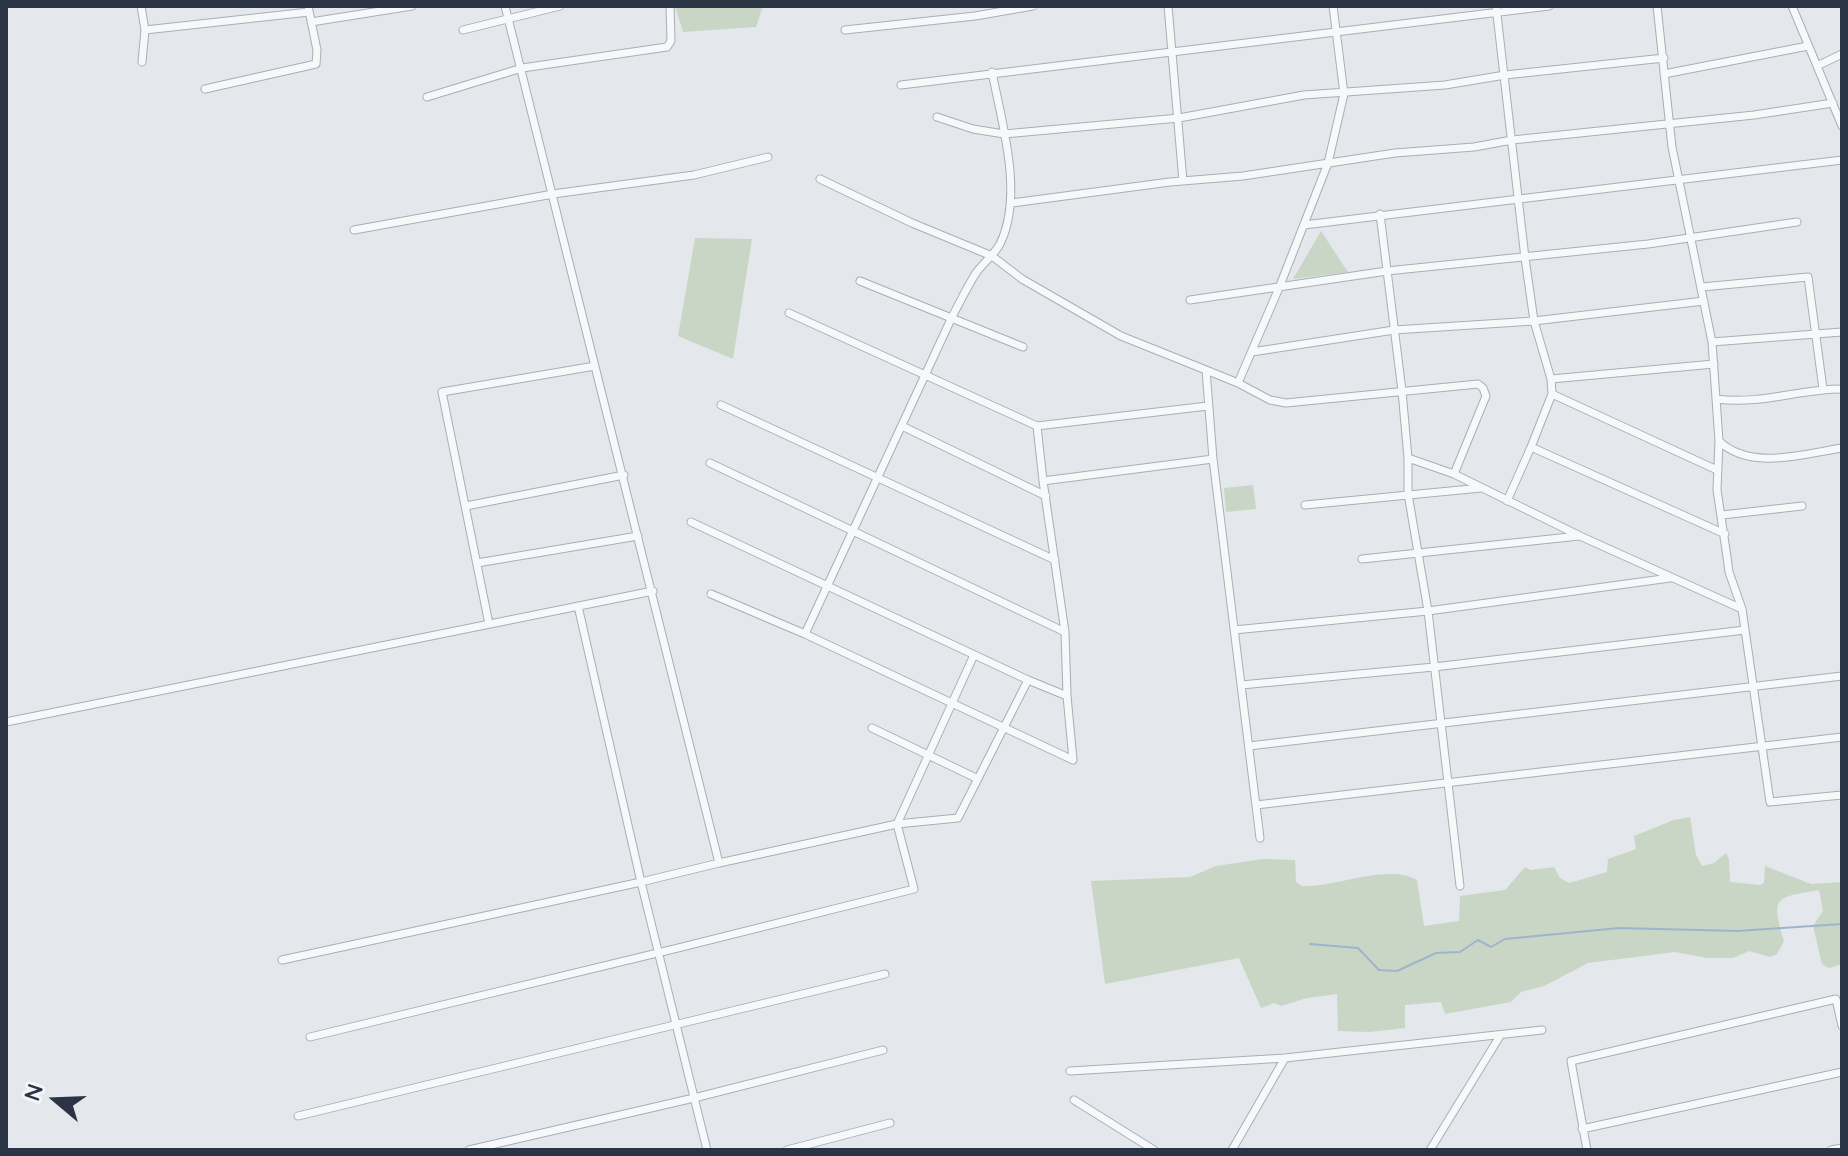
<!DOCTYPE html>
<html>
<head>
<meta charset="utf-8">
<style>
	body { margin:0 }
	#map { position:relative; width:1848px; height:1156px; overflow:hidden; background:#e4e7ec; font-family:Quicksand,sans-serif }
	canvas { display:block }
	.frame { position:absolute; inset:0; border:8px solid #2b3445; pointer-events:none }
	.north { position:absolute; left:16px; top:1060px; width:80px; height:80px; -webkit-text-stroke:6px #f4f6f9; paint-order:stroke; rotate:289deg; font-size:22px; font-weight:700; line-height:32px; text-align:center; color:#2b3445 }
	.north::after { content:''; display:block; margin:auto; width:28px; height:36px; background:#2b3445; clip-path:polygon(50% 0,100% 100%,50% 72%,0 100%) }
</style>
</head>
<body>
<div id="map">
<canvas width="1848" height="1156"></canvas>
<div class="frame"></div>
<div class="north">N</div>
</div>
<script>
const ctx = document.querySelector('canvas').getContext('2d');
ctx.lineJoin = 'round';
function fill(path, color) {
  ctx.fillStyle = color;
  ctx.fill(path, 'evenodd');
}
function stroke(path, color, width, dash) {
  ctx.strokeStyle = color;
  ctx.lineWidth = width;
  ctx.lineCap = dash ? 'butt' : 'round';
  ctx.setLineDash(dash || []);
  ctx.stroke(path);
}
fill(new Path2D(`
	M675 6H763L756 27 683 32Z
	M1321 231 1348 272 1293 279Z
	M695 238 752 239 733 359 678 336Z
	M1253 485 1256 509 1226 512 1224 488Z
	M1690 817 1696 855 1702 866 1714 863 1726 853 1729 859 1730 882 1761 885 1764 882 1765 866 1811 884 1842 882V964L1829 968 1822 964 1813 926 1823 911 1819 890C1777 898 1770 894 1784 941L1777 954 1770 957 1749 951 1733 958H1707L1675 952 1588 963 1544 986 1521 992 1511 1002 1445 1014 1441 1002 1405 1005V1028L1369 1032 1338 1031 1337 994 1307 998 1281 1006 1274 1003 1261 1008 1239 958 1105 984 1091 881 1190 877 1216 866 1263 859 1295 860 1296 882 1302 886C1335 888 1387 863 1417 880L1424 926 1459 921 1460 896 1505 890 1525 867 1531 870 1554 867 1560 878 1569 883 1607 872 1608 859 1636 849 1634 836 1674 820Z`), '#c9d6c5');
stroke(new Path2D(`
	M1310 944 1358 948 1379 970 1397 971 1436 953 1460 952 1478 940 1491 947 1505 939 1619 928 1737 931 1842 924`), '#9fb4cc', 2);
const minor = new Path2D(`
	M141 6 145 30 142 62
	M505 6 719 863 641 882 707 1150
	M1168 6 1183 181
	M1496 6 1525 258 1534 321 1551 379 1552 394
	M1657 6 1672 147 1712 342 1719 441 1717 490 1727 557 1729 572 1742 609 1770 802 1842 795
	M1792 6 1842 126
	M311 22 412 6
	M145 30 309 12
	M463 30 560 6
	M845 30 975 16 1033 6
	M1817 66 1842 54
	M992 72C1002 124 1024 195 1000 244 994 255 983 263 976 273 967 287 960 302 952 317L805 634 1073 760 1067 696
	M1664 74 1808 46
	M901 85 1549 6
	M205 89 316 64 317 50 308 6
	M427 97 522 68 667 47 671 41 670 6
	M937 117 973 129 1004 134 1179 118 1304 95 1445 85 1505 75 1664 58
	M820 179 912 223 992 256 1022 279 1121 336 1206 370
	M1012 203 1170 182 1243 176 1395 153 1474 147 1512 140 1754 115 1833 103
	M1380 214 1402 391 1408 458V494L1428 611 1460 886
	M1304 225 1842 160
	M354 230 553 194 694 175 768 157
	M860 281 1023 347
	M1702 287 1808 277 1823 389
	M1190 300 1387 271 1648 244 1797 222
	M789 313 1037 426 1208 406
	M1712 342 1842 332
	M1252 352 1394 330 1534 321 1704 301
	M1551 379 1714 364
	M1238 383 1270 400 1286 403 1478 384 1483 388 1486 396 1454 474
	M1716 399C1762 405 1798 389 1842 389
	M721 405 1055 560
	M902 426 1046 496
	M1037 426 1043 481
	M1719 441C1750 471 1804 454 1842 448
	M1531 447 1552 394 1717 470
	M1408 458 1454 474 1580 536 1742 609
	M1213 459 1260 838
	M710 463 1065 632
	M1507 501 1531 447 1725 534
	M1305 505 1481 488
	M466 506 624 475
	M1722 515 1802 506
	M691 522 1028 680
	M1362 559 1579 536
	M477 563 638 536
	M711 594 805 634
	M489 624 442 392 595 366
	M1234 630 1428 611 1670 578
	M1241 685 1434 667 1745 630
	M6 722 653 591
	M872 728 978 779
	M1249 746 1842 676
	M1256 805 1842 737
	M719 863 897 824 974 655
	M282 960 641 882 578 606
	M310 1037C512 989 713 940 914 889L897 824 958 818 1028 680 1067 696 1065 632 1043 481 1213 459 1206 370 1238 383 1279 288 1328 163 1344 94 1333 6
	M1070 1071 1285 1058 1542 1030
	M1074 1100 1154 1150
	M298 1116 885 974
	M1582 1129 1842 1072
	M469 1150 694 1098 883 1050
	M787 1150 890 1123
	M1232 1150 1285 1058
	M1430 1150 1500 1036
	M1587 1150 1571 1061 1836 999 1842 1026
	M1831 1150 1842 1148`);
stroke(minor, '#a9aeb7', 9);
stroke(minor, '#f7f8fa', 7);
</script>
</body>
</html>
